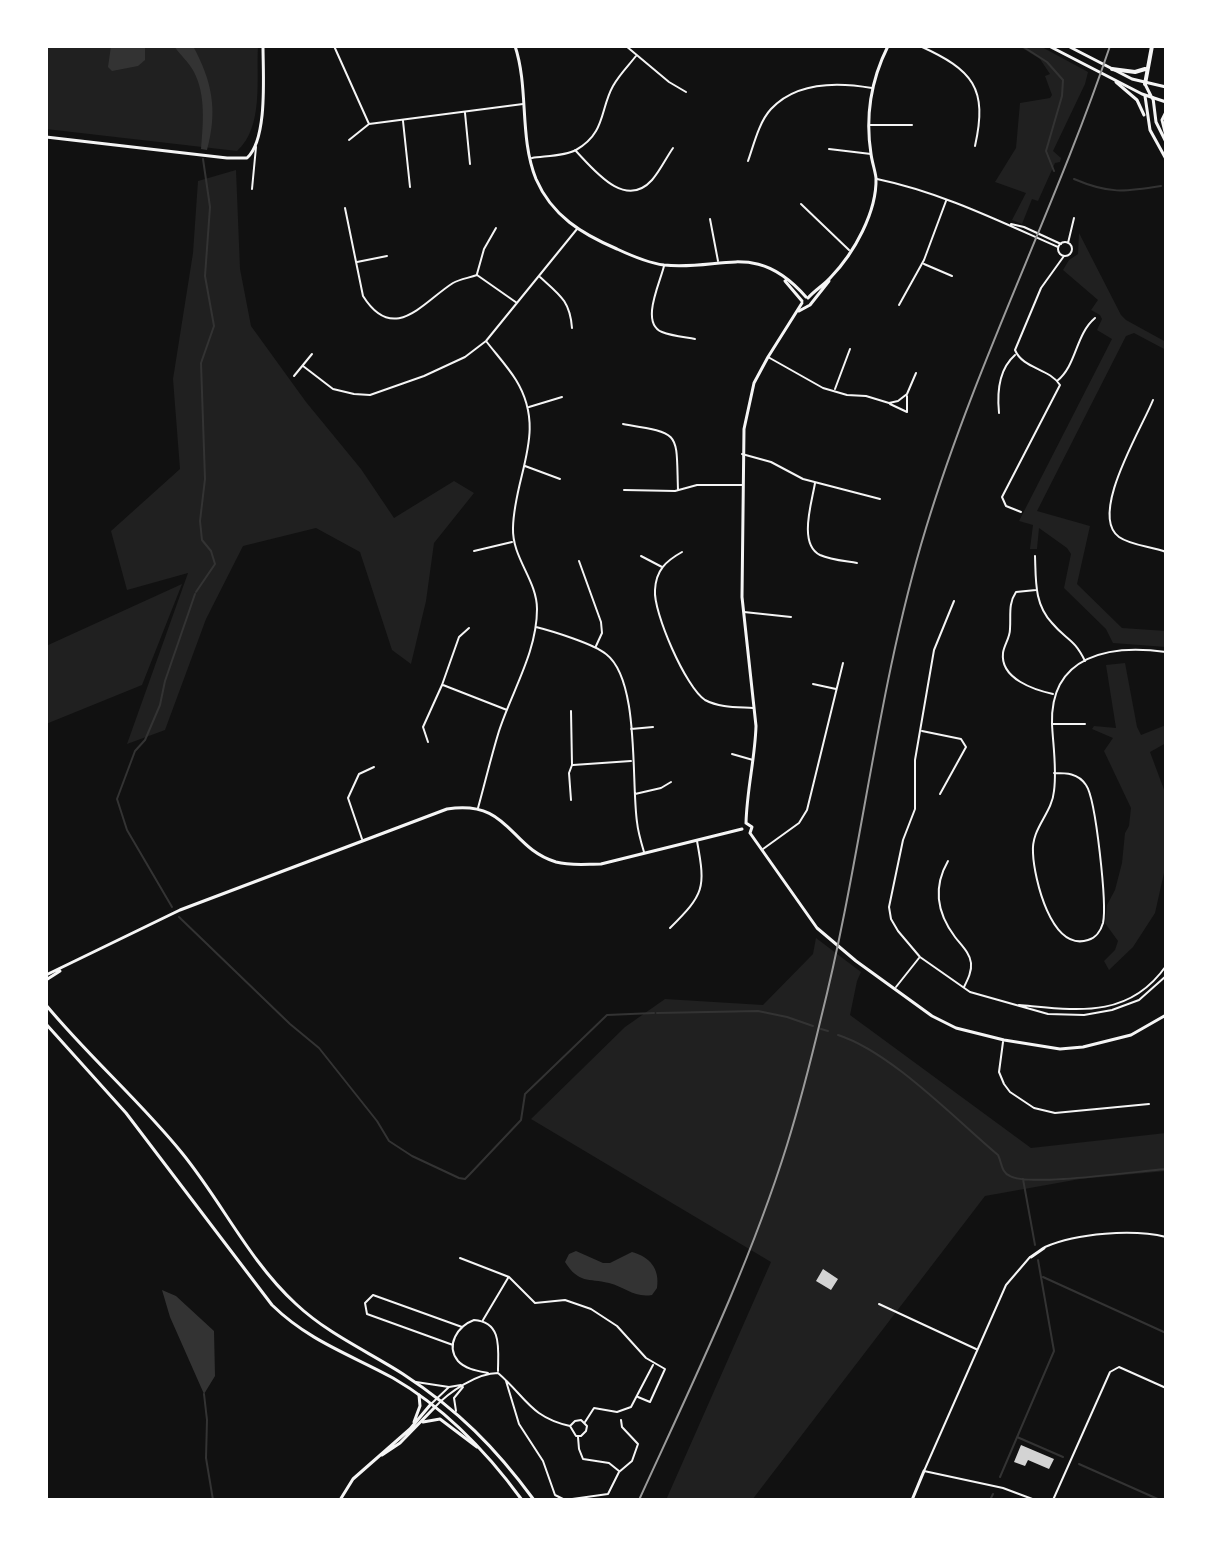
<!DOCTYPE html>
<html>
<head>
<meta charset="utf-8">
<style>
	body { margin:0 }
	#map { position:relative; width:1212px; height:1546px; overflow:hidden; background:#111; font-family:"Alegreya Sans",sans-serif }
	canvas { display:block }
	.frame { position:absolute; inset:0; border:48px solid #fff; pointer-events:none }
</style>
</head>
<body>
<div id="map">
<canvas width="1212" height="1546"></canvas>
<div class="frame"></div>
</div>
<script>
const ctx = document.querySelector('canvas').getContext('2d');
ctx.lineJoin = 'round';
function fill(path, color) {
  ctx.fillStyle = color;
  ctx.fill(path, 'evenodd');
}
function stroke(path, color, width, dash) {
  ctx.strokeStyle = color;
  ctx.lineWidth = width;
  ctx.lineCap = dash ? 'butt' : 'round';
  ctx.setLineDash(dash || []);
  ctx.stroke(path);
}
fill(new Path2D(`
	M46 46H258C256 79 264 127 237 151L46 129Z
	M1019 46H1040L1088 72 1085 84 1053 151 1061 158 1060 162 1055 163 1038 201 1032 199 1022 224 1012 220 1026 193 995 182 1016 148 1020 103 1050 98 1052 95 1045 76 1050 74 1040 59Z
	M236 170 240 269 251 326 306 402 361 469 394 518 454 481 474 493 434 543 426 601 411 664 392 650 360 552 316 528 243 546 206 619 165 730 127 744 188 573 127 590 111 531 180 469 173 379 193 253 198 181Z
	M1079 233 1121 315 1126 320 1166 342V350L1134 333 1126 336 1037 511 1090 526 1077 584 1122 628 1166 631V647L1113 643 1106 629 1064 588 1071 554 1067 548 1039 528 1037 549H1030L1033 525 1019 521 1112 339 1097 330 1102 319 1100 315 1091 310 1098 300 1063 270 1069 260 1078 254Z
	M182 584 142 685 46 724V646Z
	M1125 663 1137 727 1141 735 1166 725V743L1150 752 1166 795V864L1155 913 1133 947 1109 970 1104 961 1115 950 1118 941 1105 923 1107 905 1115 890 1122 863 1125 833 1129 826 1131 808 1104 751 1113 738 1092 729 1094 726 1116 728 1106 665Z
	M816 938 861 972 857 981 850 1015 1031 1148 1166 1133V1171L1080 1179 985 1196 752 1500H666L771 1262 531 1119 625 1027 665 999 763 1005 813 954Z`), '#202020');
fill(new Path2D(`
	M111 46H145V60L138 66 112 71 108 67Z
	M174 46H193C212 81 218 110 207 150L201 149C203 124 206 95 194 72 189 62 180 55 174 46Z
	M576 1251 603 1263H610L632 1252C650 1257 660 1269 657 1288L652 1295C634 1298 625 1287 609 1283 588 1278 579 1284 565 1262L569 1254Z
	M162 1290 176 1296 214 1331 215 1376 204 1394 170 1317Z`), '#333');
stroke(new Path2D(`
	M1022 46 1047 62 1063 80 1062 96 1046 151 1054 171
	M1074 179C1109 194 1124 192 1161 186
	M196 592 215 564 211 551 202 540 200 521 205 479 201 363 214 326 205 276 210 207 203 159
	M172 907 127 830 117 799 135 751 145 740 160 705 165 681 195 594
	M179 917 290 1024 319 1048 377 1121 389 1141 412 1156 459 1178 465 1179 470 1174 521 1120 525 1094 607 1015 654 1013
	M657 1013 758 1011 787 1017 813 1026
	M821 1029 828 1031
	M838 1035C891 1052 954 1118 998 1155 1002 1163 1001 1172 1010 1176 1028 1187 1139 1171 1166 1169
	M1023 1179 1035 1245
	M1043 1277 1166 1333
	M204 1394 207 1420 206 1458 213 1500
	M1017 1437 1063 1457
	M1079 1464 1160 1500
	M1000 1477 1054 1351 1038 1260
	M990 1500 993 1494`), '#333', 2);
fill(new Path2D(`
	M823 1269 838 1279 831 1290 816 1281Z
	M1021 1445 1054 1459 1049 1469 1028 1460 1025 1466 1014 1462Z`), '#d3d3d3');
stroke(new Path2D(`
	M334 46 369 124
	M626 46 669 82 686 92
	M920 46C973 70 988 88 975 146
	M465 113 470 164
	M403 121 410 187
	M869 125H912
	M349 140 369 124 523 104
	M829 149 871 154
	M575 150C594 170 625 210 652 180 660 171 666 158 673 148
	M532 158C545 156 565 156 576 150 606 133 600 109 613 86 619 75 629 65 636 56
	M748 161C754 144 759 122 771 109 797 81 838 82 872 88
	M877 179C940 192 999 221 1058 247
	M252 189 256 147
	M801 204 849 250
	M345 208 363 296C394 345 423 302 453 283 460 279 469 278 477 275L517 303
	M710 219 718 261
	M1011 224 1024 227 1061 244
	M1058 249a7 7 0 1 1 14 0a7 7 0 1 1-14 0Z
	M1068 243 1074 218
	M357 262 387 256
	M924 264 952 276
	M664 266C660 283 640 323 662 332 672 336 684 337 695 339
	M477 274 484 249 496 228
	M540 277C560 295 570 301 572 328
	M899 305 924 260 946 201
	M768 357 823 388 847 395 866 396 889 403 898 401 907 394 916 373
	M303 366 333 389 354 394 370 395 424 376 465 357 486 341 577 229
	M294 376 312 354
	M1057 381C1077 365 1075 335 1095 318
	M835 389 850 349
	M1153 400C1142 428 1088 515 1119 537 1132 546 1151 546 1166 552
	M890 404 907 412V396
	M529 407 562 397
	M999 413C997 393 999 369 1015 355
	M623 424C682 434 676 431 678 490
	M742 454 771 462 803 479 880 499
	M525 466 560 479
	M815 483C812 502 798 544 820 555 831 560 846 561 857 563
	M624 490 675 491 697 485H742
	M1021 512 1006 506 1002 497 1060 385C1049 368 1023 369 1015 350L1041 288 1064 256
	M474 551 512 542
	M682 552C666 561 656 570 655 590 653 612 686 688 705 700 720 708 737 707 753 708
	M641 556 662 567
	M1035 556C1036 580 1034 604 1052 623 1066 640 1074 638 1085 661
	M579 561 601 622 602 633 596 646
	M1036 590 1016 592C1008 604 1011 615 1010 629 1010 638 1004 645 1003 653 1000 679 1035 690 1053 694
	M954 601 934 650 915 760V809L903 840 889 907 891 919 898 931 920 957 970 992 1048 1014 1084 1015 1112 1010 1139 1000 1166 976
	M744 612 791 617
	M536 627C552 631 594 644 606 654 640 680 631 780 637 822 638 832 641 842 644 852
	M813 684 836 689
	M443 685 507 710
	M571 711 572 765 569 773 571 800
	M1052 724H1085
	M631 729 653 727
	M922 731 961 739 966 747 940 794
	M428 742 423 727 442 685 459 637 469 628
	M732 754 753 760
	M573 765 631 761
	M1054 773C1066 773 1078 773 1086 785 1096 799 1107 905 1103 923 1101 930 1096 938 1088 940 1051 952 1034 878 1033 853 1031 828 1052 814 1054 791 1057 769 1053 745 1052 724 1050 655 1110 644 1166 652
	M635 794 661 788 671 782
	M478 808C485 783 491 757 499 731 512 691 537 652 537 609 537 580 512 558 513 528 514 475 548 432 516 380 508 367 496 354 486 341
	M362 839 348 798 359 774 374 767
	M763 849 799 823 807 810 843 663
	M948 861C933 887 937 913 955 937 961 945 970 953 971 963 972 971 968 979 964 987
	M670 928C704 894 706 889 697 841
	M896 987 919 958
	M1019 1005C1075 1010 1128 1020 1166 966
	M1003 1042 999 1072 1004 1084 1010 1092 1034 1108 1055 1113 1149 1104
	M1045 1247C1077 1233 1133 1229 1166 1237
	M1030 1257 1006 1285 924 1471 1003 1488 1035 1500
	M460 1258 509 1277 535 1303 565 1300 591 1309 617 1326 646 1358 665 1369 650 1402 638 1397
	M879 1304 976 1349
	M483 1320 508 1278
	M453 1345 367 1314 365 1303 373 1295 462 1327
	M488 1373C478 1371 465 1369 458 1361 445 1345 458 1326 474 1320 503 1322 498 1350 498 1371
	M506 1381 519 1424 543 1461 555 1495 565 1500 608 1494 619 1472 632 1461 638 1444 622 1427 621 1420
	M416 1382 449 1387
	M431 1404 449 1387 461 1385
	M435 1407C449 1392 477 1373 498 1373 526 1397 530 1417 570 1426L576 1436H581L586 1431 587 1426 581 1420 575 1421 570 1426
	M456 1411 454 1398 463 1387
	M585 1422 594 1408 617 1412 631 1407 653 1365
	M578 1437 579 1449 583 1459 609 1463 619 1471
	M1053 1500 1110 1372 1119 1367 1166 1388`), '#f5f5f5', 2);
stroke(new Path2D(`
	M515 46C529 88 519 137 536 179 552 216 582 234 617 249 632 256 648 263 664 265 723 271 756 240 806 297
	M1116 82 1137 100 1144 115
	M1145 96 1150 130 1166 159
	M1153 98 1156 122 1166 142
	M1166 112 1162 120 1166 136
	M46 137 227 158H247C268 139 263 74 263 46
	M785 281 802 301
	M808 298C815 290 824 285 831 277 854 253 877 212 876 178 875 170 872 162 871 154 865 116 871 80 888 46
	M799 311 810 305 829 281
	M746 823C747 788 755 759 756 726L742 597 744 429 754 383 768 357 802 303
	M746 823 752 827 750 833
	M750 833 817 928 856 961 932 1016 956 1028 1004 1040 1060 1049 1083 1047 1131 1035 1166 1015
	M46 975 180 910 447 809C510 799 509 848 556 862 571 866 586 864 601 864L742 829
	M46 980 60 971
	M1031 1257 1044 1248
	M414 1422 420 1406 419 1395
	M423 1422 440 1419 477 1447
	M382 1455 400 1443 435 1407
	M340 1500 353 1479 410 1429 431 1404
	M912 1500 924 1471`), '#f5f5f5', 3);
stroke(new Path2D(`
	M1049 46 1142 94 1166 102
	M1068 46 1132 79 1166 87
	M1145 84 1152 98
	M46 1005C89 1057 140 1101 182 1153 222 1202 249 1261 296 1304 328 1334 367 1351 403 1374 458 1410 495 1447 534 1500
	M46 1024 126 1113 272 1305C309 1341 349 1354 393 1378 445 1408 487 1452 522 1500`), '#f5f5f5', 3);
stroke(new Path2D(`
	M1112 69 1135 72 1145 69
	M1145 84 1152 46`), '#f5f5f5', 4);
stroke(new Path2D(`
	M639 1500C692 1384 749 1267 787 1145 800 1103 811 1060 821 1018 862 856 877 688 926 528 976 363 1055 209 1110 46`), '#9a9a9a', 2);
</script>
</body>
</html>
